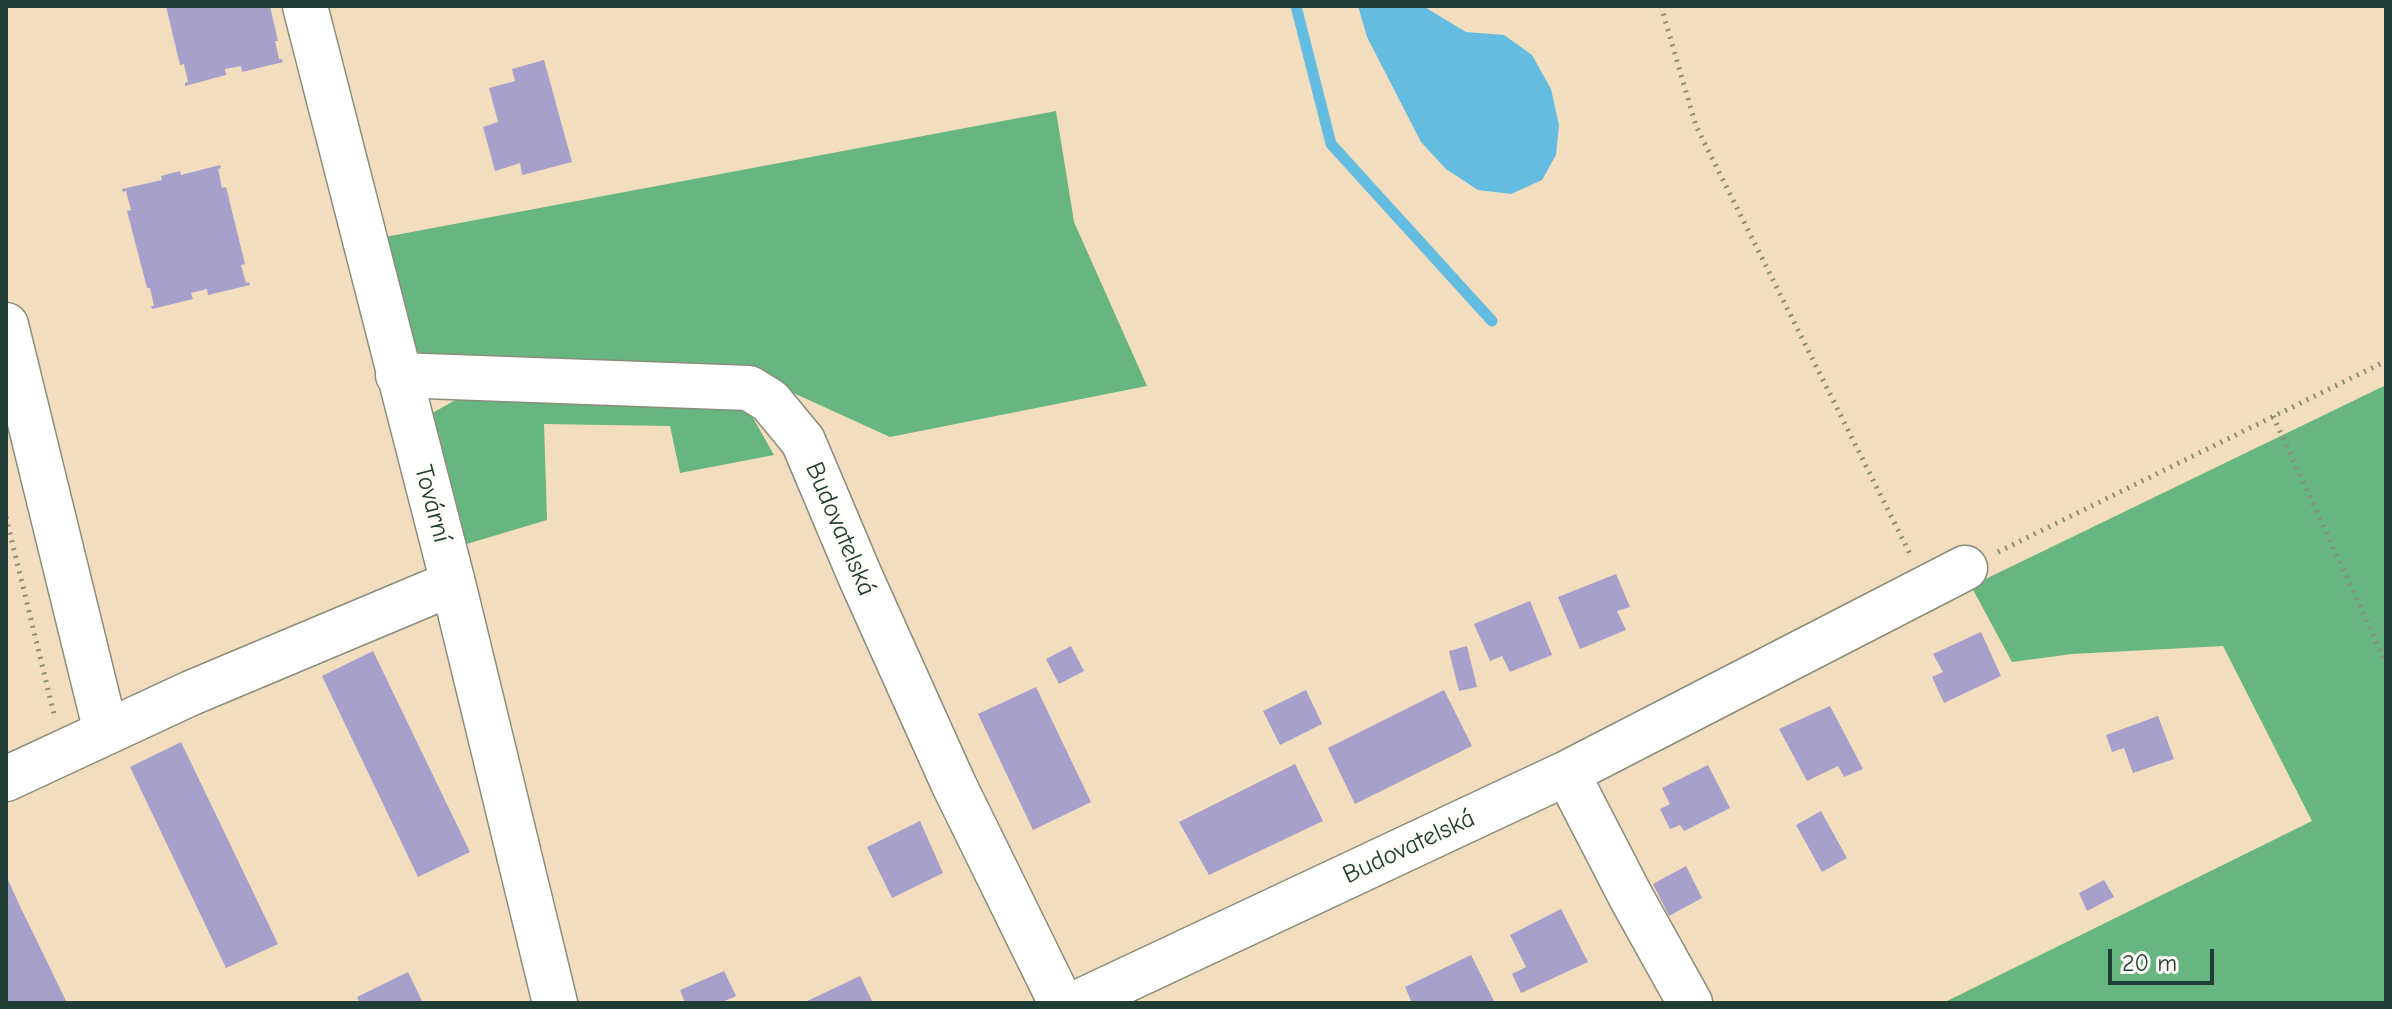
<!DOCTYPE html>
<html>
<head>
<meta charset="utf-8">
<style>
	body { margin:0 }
	#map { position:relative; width:2392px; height:1009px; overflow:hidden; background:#f3ddbf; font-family:"Comic Neue",sans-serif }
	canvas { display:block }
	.frame { position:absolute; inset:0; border:8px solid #1f3d34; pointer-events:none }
	.scale { position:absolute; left:2108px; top:949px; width:106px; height:36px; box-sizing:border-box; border:4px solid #1f3d34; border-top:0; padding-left:10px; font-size:24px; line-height:28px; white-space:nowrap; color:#1f3d34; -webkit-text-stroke:6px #fdfcf7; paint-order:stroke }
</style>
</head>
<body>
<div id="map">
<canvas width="2392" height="1009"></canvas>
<div class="frame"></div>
<div class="scale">20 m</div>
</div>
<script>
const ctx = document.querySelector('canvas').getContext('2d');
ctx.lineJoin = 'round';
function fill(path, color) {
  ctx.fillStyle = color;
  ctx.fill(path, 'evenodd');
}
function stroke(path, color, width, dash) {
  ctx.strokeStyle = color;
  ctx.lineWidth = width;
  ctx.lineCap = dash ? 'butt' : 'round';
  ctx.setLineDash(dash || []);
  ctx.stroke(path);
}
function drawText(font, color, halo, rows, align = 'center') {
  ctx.font = font + ' "Comic Neue",sans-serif';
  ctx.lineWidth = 6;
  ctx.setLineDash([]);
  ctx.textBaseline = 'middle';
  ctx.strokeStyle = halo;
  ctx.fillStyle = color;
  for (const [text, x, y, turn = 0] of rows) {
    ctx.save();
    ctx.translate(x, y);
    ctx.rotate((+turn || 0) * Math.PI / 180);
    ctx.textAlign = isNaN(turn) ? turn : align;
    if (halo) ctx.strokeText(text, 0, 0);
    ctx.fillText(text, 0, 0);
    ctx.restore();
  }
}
fill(new Path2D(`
	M1056 111 1074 222 1147 386 890 437 756 376 454 369 412 349 385 237Z
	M2386 385V1003H1943L2312 821 2223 646 2072 654 2012 662 1971 586Z
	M459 398 744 402 774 455 680 473 670 426 544 424 547 520 460 546 427 416Z`), '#67b681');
fill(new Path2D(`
	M1358 6H1423L1466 32 1504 35 1532 55 1551 89 1559 125 1556 155 1542 180 1511 194 1478 190 1446 169 1421 142 1367 37Z`), '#64bce1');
stroke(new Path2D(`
	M1296 6 1331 144 1492 321`), '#64bce1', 11);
fill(new Path2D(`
	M166 6H270L278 41H275L279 59H282L283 62 242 72 241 66 225 69 226 75 185 86V83L188 82 184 64 180 65Z
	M544 60 572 162 522 175 520 163 495 171 483 127 498 122 489 88 515 81 512 69Z
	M220 165 221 168 218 169 222 188 226 187 245 264 241 265 246 283 249 282 250 285 208 295 207 289 191 293 193 299 152 309 151 306H154L150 288H147L127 211 131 210 126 191 123 192 122 189 162 180 161 176 180 171 181 175Z
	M1616 574 1630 607 1617 611 1626 630 1580 649 1558 597Z
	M1530 601 1552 655 1510 672 1502 656 1490 661 1474 624Z
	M1981 632 2001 676 1944 703 1932 677 1943 672 1933 654Z
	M1071 646 1084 671 1059 684 1046 659Z
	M1467 646 1477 687 1459 691 1449 651Z
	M373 651 470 852 418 877 322 676Z
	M1036 687 1091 802 1033 830 978 714Z
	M1306 690 1322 724 1280 745 1263 711Z
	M1444 690 1472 746 1355 804 1328 748Z
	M1830 706 1863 769 1844 777 1838 766 1807 781 1779 729Z
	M2158 716 2174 759 2133 773 2124 748 2112 752 2106 735Z
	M181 742 278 944 226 968 130 767Z
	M1295 764 1323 821 1209 875 1179 822Z
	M1708 765 1730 808 1684 831 1680 825 1670 829 1660 809 1670 804 1662 788Z
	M1821 811 1847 858 1822 872 1796 825Z
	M920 821 943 873 892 898 867 847Z
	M1686 866 1702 898 1669 916 1653 884Z
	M6 875 18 902 67 1003H6Z
	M2104 880 2114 897 2087 911 2079 893Z
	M1561 909 1588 962 1521 993 1512 974 1526 967 1510 935Z
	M1471 955 1495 1003H1412L1405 987Z
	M724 971 736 996 720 1003H685L680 990Z
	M408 972 423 1003H360L357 997Z
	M860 976 873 1003H803Z`), '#a6a0ca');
const minor = new Path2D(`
	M305 6 453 583 555 1003
	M6 325 106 732
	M398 375 749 388 770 401 803 441 860 576 954 785 1061 1003
	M1567 773 1631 897 1690 1003
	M6 779 191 693 453 583
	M1077 1003 1567 773 1965 568`);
stroke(minor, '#898d7a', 47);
stroke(new Path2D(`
	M1661 6 1696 126 1910 554
	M2273 416 2386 663
	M6 517 54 714
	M1998 552 2386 361`), '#898d7a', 5, [2, 6]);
stroke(minor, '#fff', 44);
drawText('26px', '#1f3d34', '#fdfcf7', [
	["Tovární",432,504,75],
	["Budovatelská",840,529,67],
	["Budovatelská",1409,847,-25]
]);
</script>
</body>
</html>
